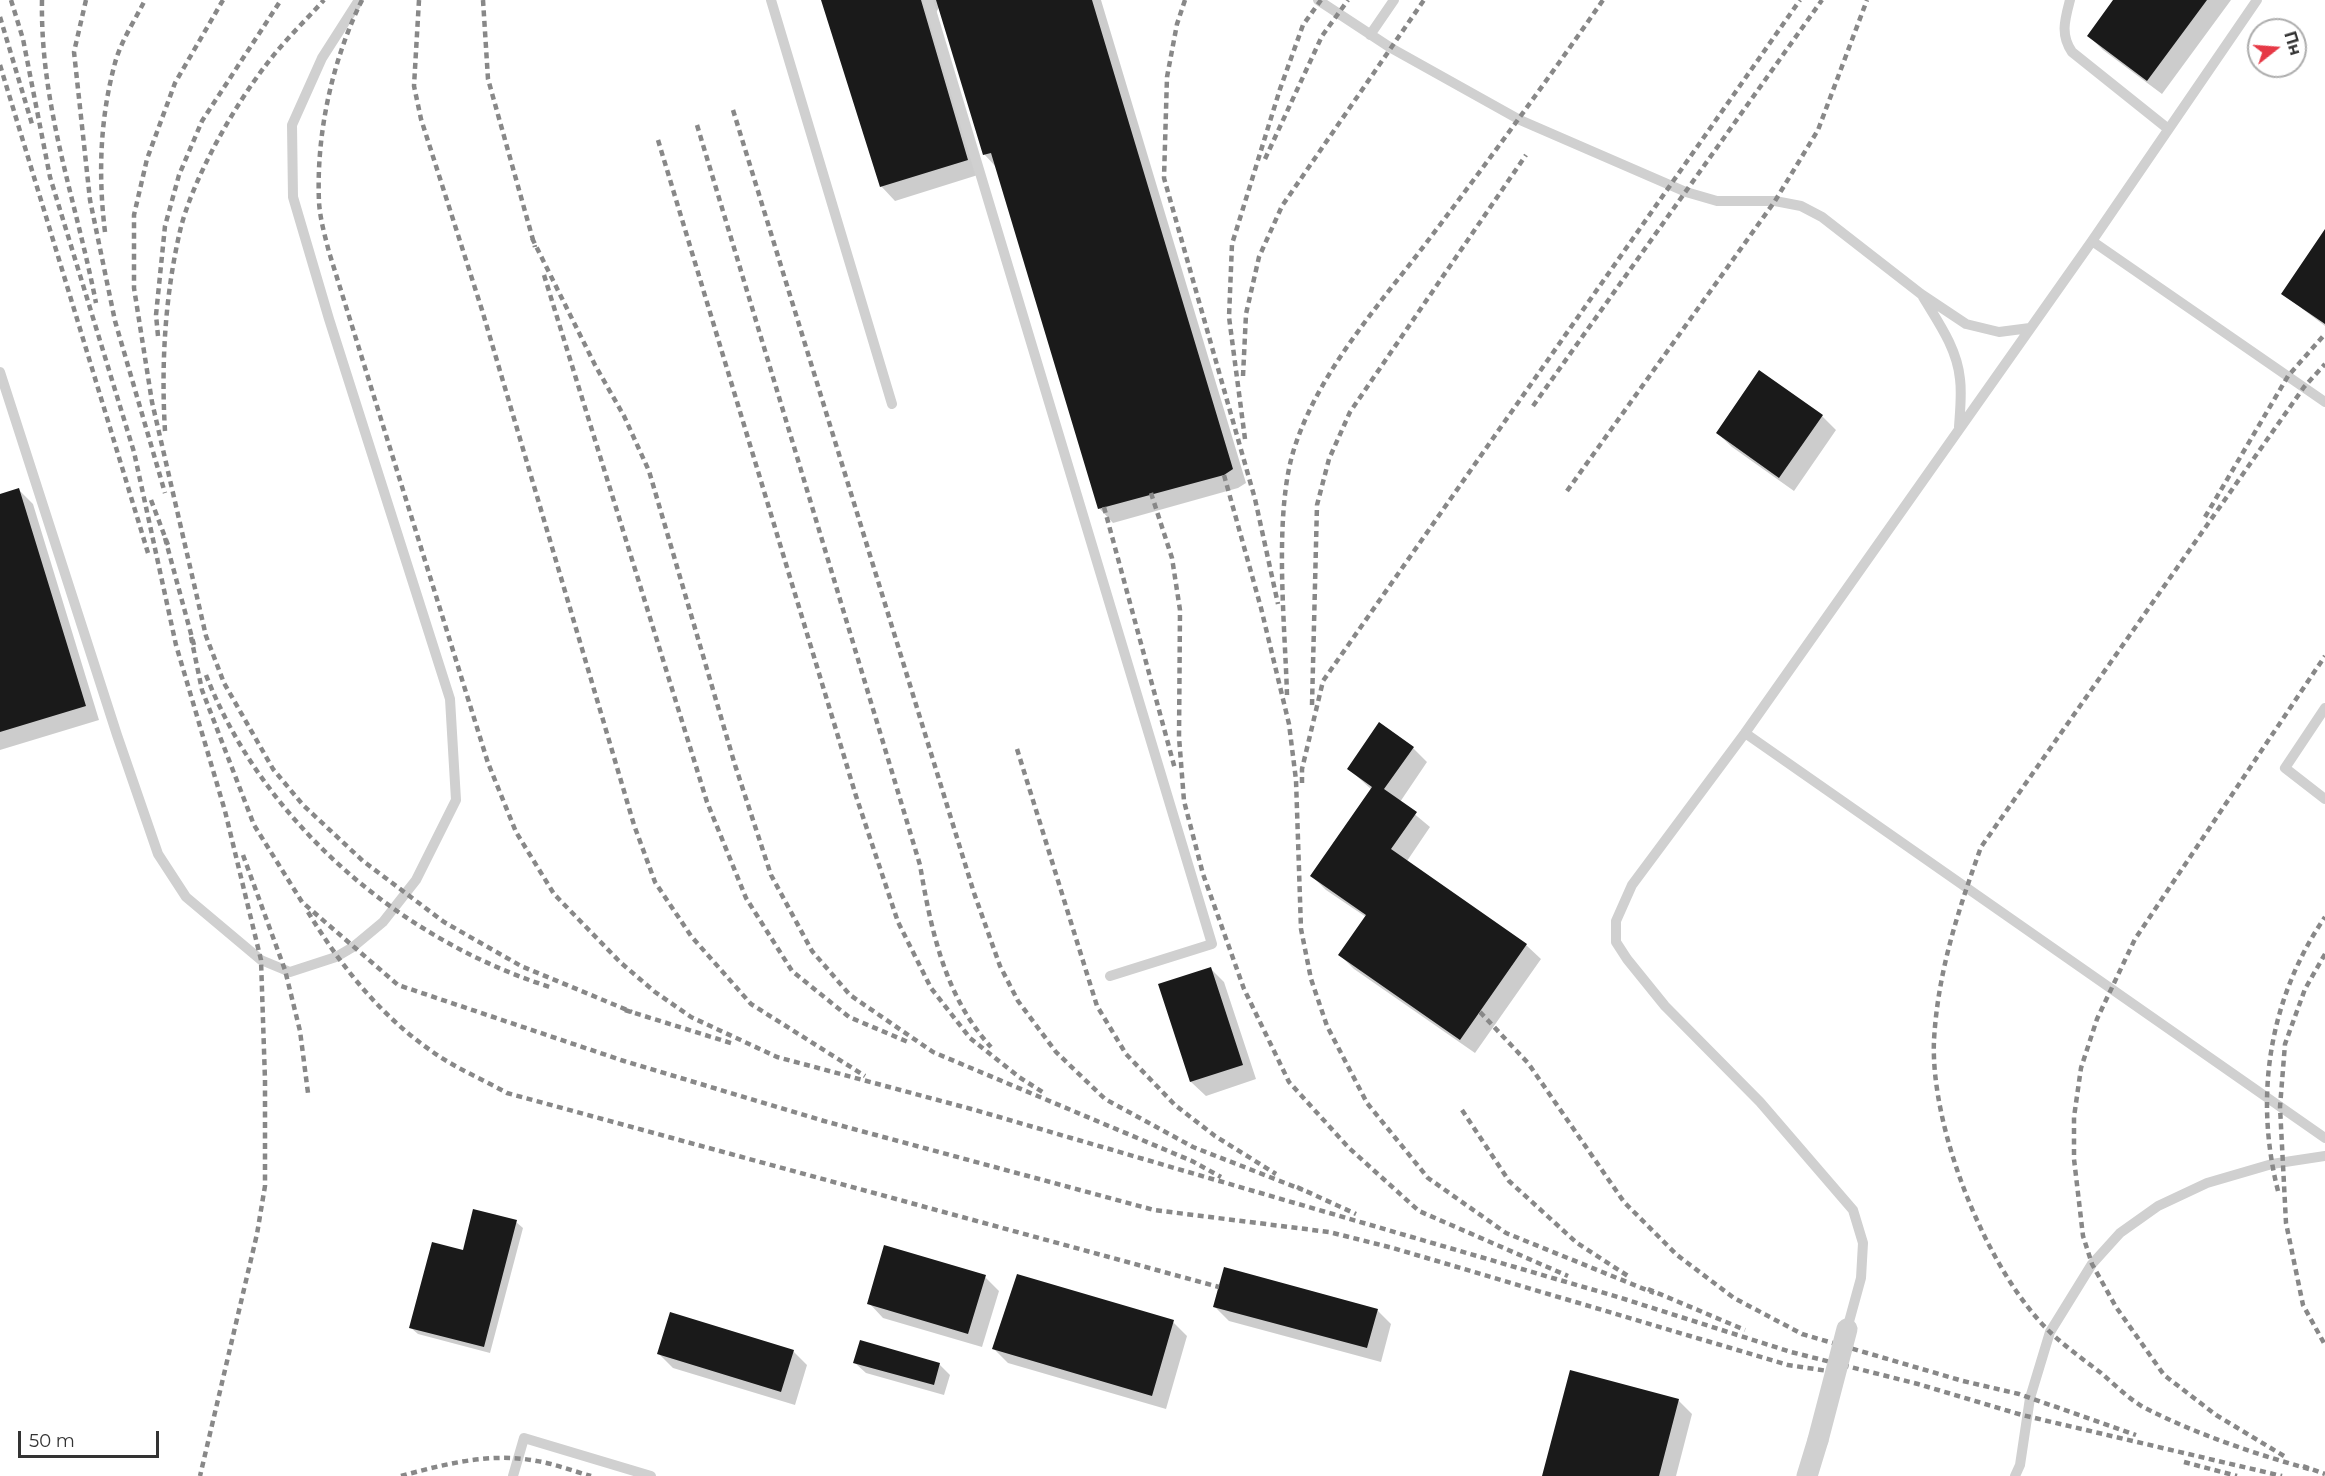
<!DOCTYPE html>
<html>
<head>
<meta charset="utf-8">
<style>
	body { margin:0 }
	#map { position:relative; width:2325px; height:1476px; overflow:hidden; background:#fff; font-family:Montserrat,sans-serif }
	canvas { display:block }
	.north { position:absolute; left:2247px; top:18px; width:60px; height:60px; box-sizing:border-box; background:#fff; border:2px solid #adadad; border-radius:50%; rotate:73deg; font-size:16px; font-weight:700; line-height:24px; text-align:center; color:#333 }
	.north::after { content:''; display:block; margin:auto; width:21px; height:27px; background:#e63946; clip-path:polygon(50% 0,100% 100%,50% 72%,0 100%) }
	.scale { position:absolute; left:18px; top:1431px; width:141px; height:27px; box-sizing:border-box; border:3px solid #333; border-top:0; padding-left:8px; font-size:18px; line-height:21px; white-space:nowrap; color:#333; -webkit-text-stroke:4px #fff; paint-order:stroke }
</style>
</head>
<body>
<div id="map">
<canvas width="2325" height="1476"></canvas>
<div class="north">Пн</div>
<div class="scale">50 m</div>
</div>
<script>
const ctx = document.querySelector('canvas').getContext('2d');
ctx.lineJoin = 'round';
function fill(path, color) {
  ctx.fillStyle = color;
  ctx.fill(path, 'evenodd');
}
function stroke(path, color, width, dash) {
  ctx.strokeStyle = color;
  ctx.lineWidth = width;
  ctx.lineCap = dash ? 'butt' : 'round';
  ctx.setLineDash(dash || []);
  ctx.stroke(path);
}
fill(new Path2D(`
	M823 0H1101L1246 483 1238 488 1113 523 1099 508 996 167 984 154 939 7 934 17 981 174 895 201 881 186Z
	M2115 0H2231L2162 94 2103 50 2089 36Z
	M2325 232V326L2283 294Z
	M1760 372 1822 416 1836 430 1794 491 1732 447 1717 433Z
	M19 490 33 504 99 720 0 750V496Z
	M1413 748 1427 762 1400 802 1430 827 1407 861 1526 945 1541 959 1475 1053 1354 969 1340 955 1366 917 1326 890 1312 876 1372 790 1349 769Z
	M1210 968 1224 982 1256 1079 1206 1096 1191 1082 1160 985Z
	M516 1222 523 1228 490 1353 418 1334 411 1328 464 1252Z
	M985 1277 999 1291 982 1347 883 1318 869 1303Z
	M1215 1307 1377 1310 1391 1324 1381 1362 1229 1321Z
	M1173 1322 1187 1336 1166 1409 1008 1363 994 1349Z
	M793 1351 807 1365 795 1405 673 1368 659 1354Z
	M855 1363 939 1364 950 1375 944 1395 866 1373Z
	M1678 1400 1692 1414 1676 1476H1543Z`), '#0003');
fill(new Path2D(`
	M821 0H921L968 160 880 187Z
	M936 0H1092L1233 469 1224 475 1098 509 991 153 983 155Z
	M2113 0H2207L2147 81 2087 36Z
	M2325 229V324L2281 294Z
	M1759 370 1823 415 1779 478 1716 433Z
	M19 488 86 706 0 732V494Z
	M1379 722 1414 747 1384 789 1417 812 1391 849 1527 944 1460 1040 1338 955 1366 915 1310 876 1372 787 1347 769Z
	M1211 967 1243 1065 1190 1082 1158 984Z
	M473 1209 517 1220 484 1347 409 1328 432 1242 463 1250Z
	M884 1245 986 1275 968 1334 867 1304Z
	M1224 1267 1378 1309 1367 1348 1213 1307Z
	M1017 1274 1174 1320 1152 1396 992 1349Z
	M670 1312 794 1350 781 1392 657 1354Z
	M860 1340 940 1363 934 1385 853 1363Z
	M1570 1370 1679 1399 1659 1476H1542Z`), '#1a1a1a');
stroke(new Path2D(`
	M771 0 892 404
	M928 0 1212 944 1110 976
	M1318 0 1391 48 1520 120 1686 192 1717 201H1775L1801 206 1822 217 1921 294 1966 324 1999 332 2030 328
	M2070 0C2065 19 2060 35 2072 52L2167 128
	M1370 35 1394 0
	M2092 241 2325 402
	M1923 297C1938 322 1957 348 1960 379 1962 394 1960 411 1959 427
	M0 372 117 735 158 854 186 897 261 960 290 972 336 957 353 947 383 922 416 880 456 800 450 699 329 319 293 197 292 125 322 58 359 0
	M2325 708 2285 768 2325 799
	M1745 733 2325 1138
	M1847 1329 1861 1278 1863 1243 1853 1210 1760 1102 1665 1006 1627 959 1616 942V921L1632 885 1745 733 2092 241 2257 0
	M513 1476 524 1438 651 1476
	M2015 1476 2020 1465 2030 1398 2050 1332 2092 1264 2120 1233 2158 1206 2207 1183 2272 1164 2325 1156`), '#d0d0d0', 10);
stroke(new Path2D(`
	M1807 1476 1818 1440`), '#d0d0d0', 21);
stroke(new Path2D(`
	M11 0 23 39 50 177 134 452 176 645 225 811 261 960 265 1080V1186L257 1234 200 1476
	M42 0C40 106 76 200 96 303
	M86 0 74 52 90 200 115 321 165 493
	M223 0 175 83 147 159 134 215V288L152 402 206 636 224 683 273 769 303 805 363 861 444 922 521 966 632 1012
	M362 0C332 61 316 134 319 202 320 219 325 236 329 252L488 763 516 832 554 894 620 962 655 992 691 1017 777 1057 975 1110 1398 1233 1618 1297 1791 1352 1918 1384 2022 1415 2282 1476
	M419 0 414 86 421 119 482 310 634 825 655 882 691 936 751 1004 865 1076
	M483 0 488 79 535 247
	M1185 0 1177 24 1167 77 1164 178 1255 499 1278 604
	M0 17 32 124
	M0 65 148 553
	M733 110 974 893 1000 966 1018 1001 1056 1052 1105 1099 1193 1147 1303 1190
	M697 125 920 865C931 930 945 997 991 1047
	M658 140 856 796 898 922 931 988 970 1038 1019 1077 1044 1093
	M1265 159 1322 36 1348 0
	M105 232C98 175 100 118 115 63 121 41 135 20 145 0
	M532 238 595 365 624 416 649 471 735 765 771 875 812 951 850 995 933 1052 1192 1161 1221 1177
	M544 275 707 802 746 898 792 971 849 1017 908 1042
	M158 336 156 315 165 226 179 175 202 121 281 0
	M1243 376 1246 314 1259 257 1282 206 1424 0
	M1533 406 1822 0
	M165 431C161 364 165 296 180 231 192 180 234 106 266 65 283 42 305 21 324 0
	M1245 439 1229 317 1232 244 1280 89 1303 25 1321 0
	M1224 475 1261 608 1289 724 1296 780 1301 929 1311 979 1327 1026 1367 1103 1428 1178 1506 1233 1654 1293
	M1567 491 1775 201 1818 130 1867 0
	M1151 493 1172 558 1180 610 1179 737 1184 801 1203 874 1244 989 1289 1082 1349 1148 1419 1211 1568 1276
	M151 500 168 545
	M1104 507 1175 769
	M2205 517 2288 376 2325 334
	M165 538 194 645
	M191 637 202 690 254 825 302 902 398 985 624 1061 824 1121 1154 1210 1329 1232 1393 1248 1788 1365 1848 1374
	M206 675C264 824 402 941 553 988
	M1287 695C1285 624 1273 511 1295 446 1321 368 1381 303 1430 238 1489 160 1547 81 1603 0
	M1312 705 1317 505 1329 459 1350 412 1526 155
	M1017 749 1097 1006 1126 1054 1175 1105 1215 1136 1276 1174
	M1302 783V769L1323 681 1800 0
	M243 855 285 970 300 1031 308 1093
	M308 912C340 965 379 1014 430 1050 453 1067 482 1079 507 1093L1219 1287
	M2325 954 2305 989 2285 1044 2280 1107 2286 1223 2303 1305 2325 1345
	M625 1010 734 1044
	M1480 1012 1528 1063 1624 1202 1677 1255 1734 1298 1802 1334 1963 1381 2019 1394 2136 1435
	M1462 1110 1509 1181 1577 1243 1628 1276
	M1297 1187 1356 1214
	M2278 1191C2254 1096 2269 999 2325 917
	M1648 1289 1745 1330
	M2284 1456 2216 1415 2164 1375 2116 1307 2092 1264 2083 1236 2074 1159V1117L2081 1068 2097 1019 2135 939 2325 656
	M2184 1462 2237 1476
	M2303 1466 2325 1474
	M2309 1469C2252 1453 2196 1434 2143 1407 2128 1398 2114 1384 2101 1373 2084 1360 2066 1347 2051 1333 1987 1272 1930 1128 1934 1040 1938 971 1958 911 1981 847L2304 387 2325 364
	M401 1476C445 1464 491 1452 537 1461 555 1464 573 1471 591 1476`), '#888', 4.5, [6, 4.5]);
stroke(new Path2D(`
	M1818 1440 1847 1329`), '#d0d0d0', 21);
</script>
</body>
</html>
